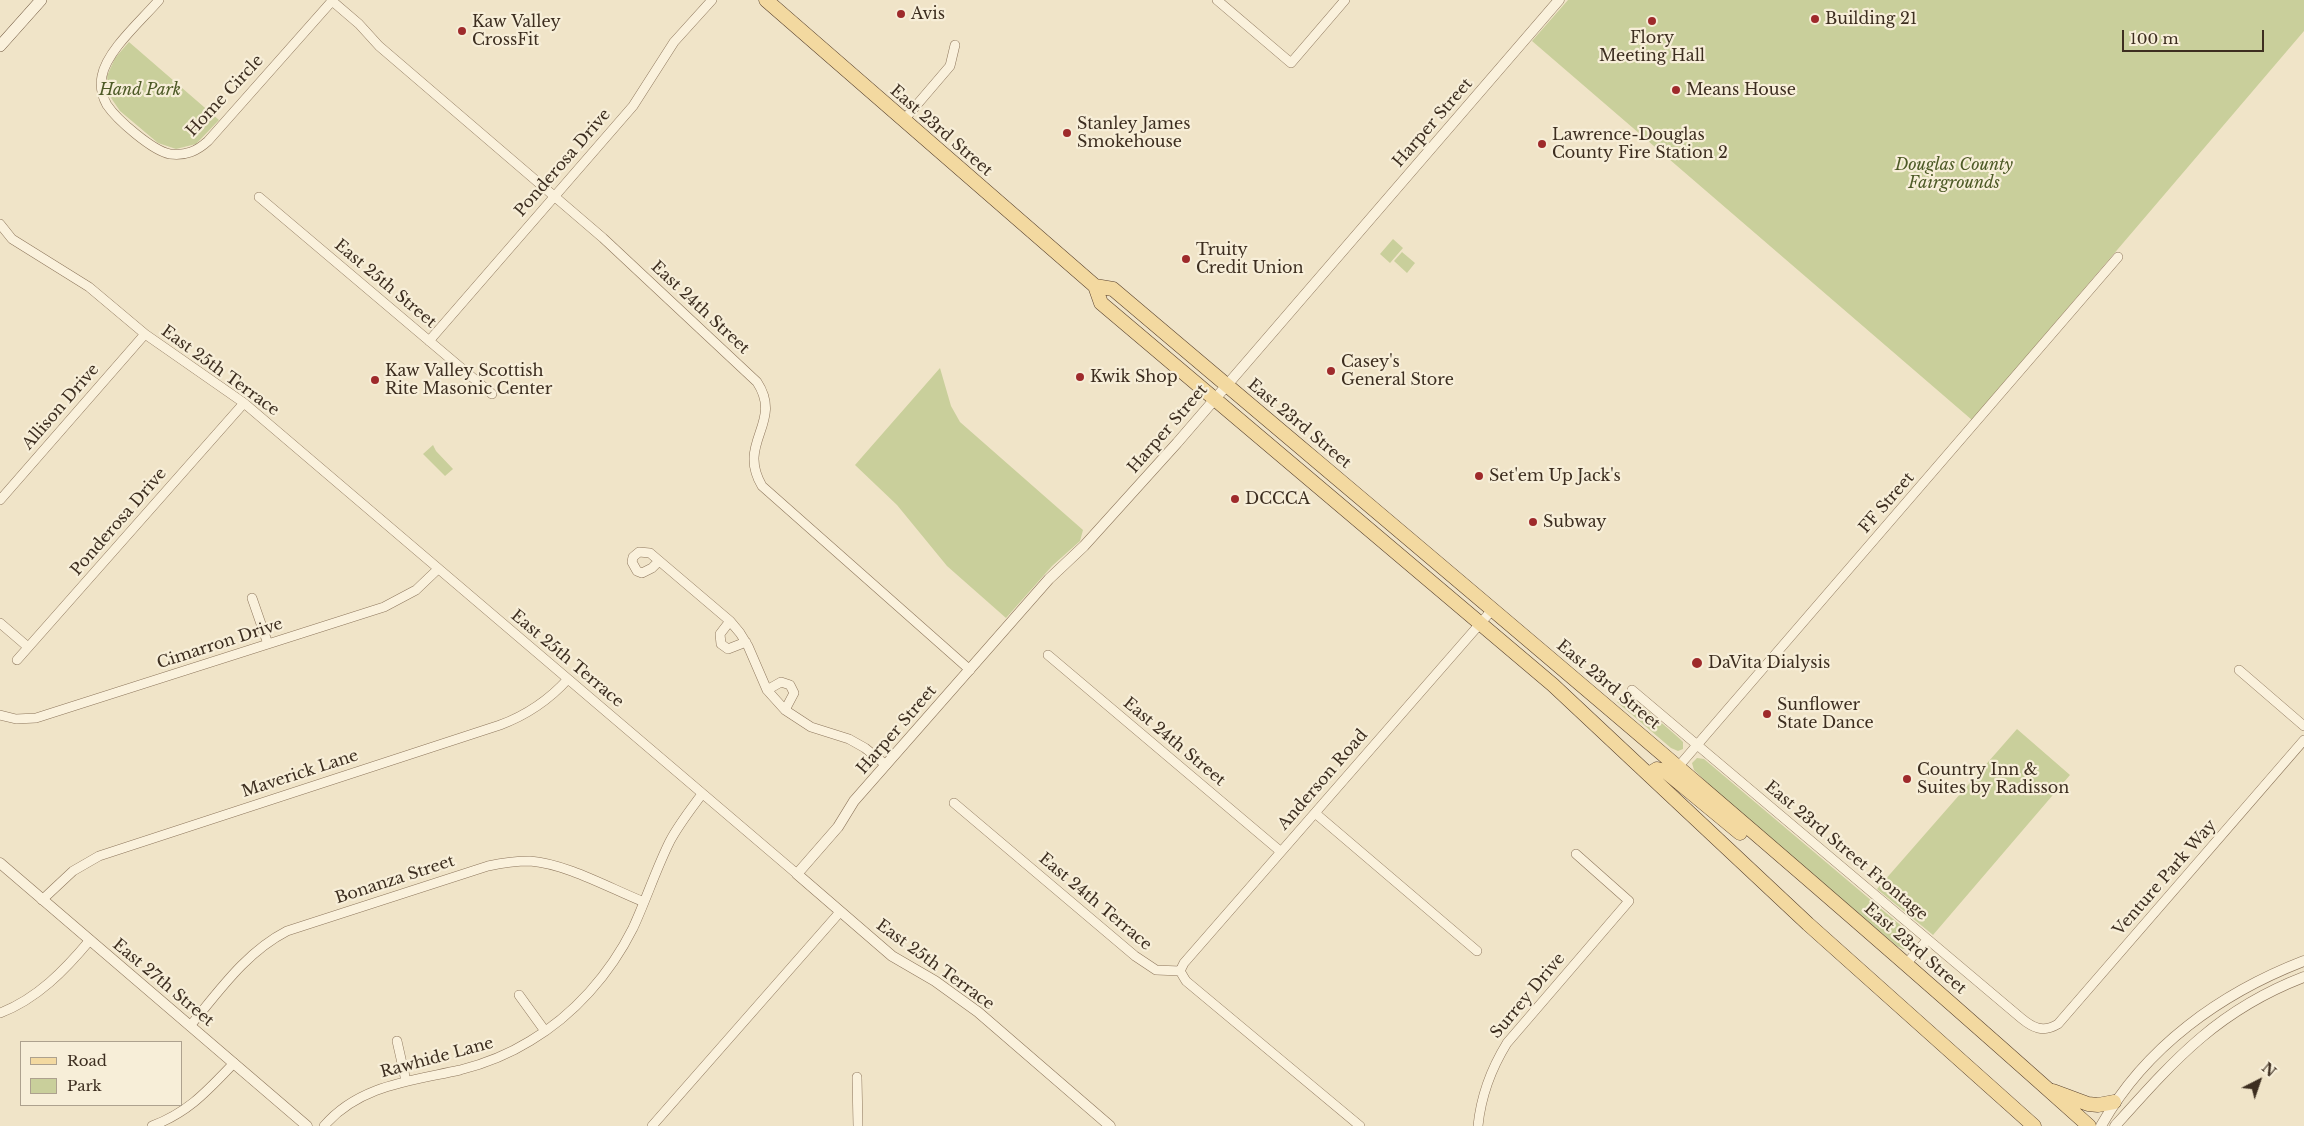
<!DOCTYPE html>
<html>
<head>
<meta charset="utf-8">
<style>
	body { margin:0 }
	#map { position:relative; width:2304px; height:1126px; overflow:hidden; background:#f0e4c8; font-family:"Libre Baskerville",serif }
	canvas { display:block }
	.legend { position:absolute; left:20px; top:1041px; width:162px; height:65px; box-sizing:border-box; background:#f7eed8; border:1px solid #ada18e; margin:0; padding:6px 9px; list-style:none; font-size:15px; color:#3d2e20 }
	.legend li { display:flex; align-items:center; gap:10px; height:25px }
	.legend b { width:25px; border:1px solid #ada18e }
	.north { position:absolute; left:2234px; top:1056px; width:50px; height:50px; -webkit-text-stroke:4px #f7eed8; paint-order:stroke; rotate:41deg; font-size:14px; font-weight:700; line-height:20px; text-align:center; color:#3d2e20 }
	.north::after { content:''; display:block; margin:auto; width:18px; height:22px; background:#3d2e20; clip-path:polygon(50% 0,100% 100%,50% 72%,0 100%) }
	.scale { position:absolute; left:2122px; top:30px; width:142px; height:22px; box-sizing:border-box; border:2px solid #3d2e20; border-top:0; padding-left:6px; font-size:15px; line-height:18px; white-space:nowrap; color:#3d2e20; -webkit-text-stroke:4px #f7eed8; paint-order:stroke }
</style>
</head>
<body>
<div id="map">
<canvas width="2304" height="1126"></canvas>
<ul class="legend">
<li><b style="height:6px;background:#f3d9a0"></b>Road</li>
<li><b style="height:14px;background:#c9cf9b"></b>Park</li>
</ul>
<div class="north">N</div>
<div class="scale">100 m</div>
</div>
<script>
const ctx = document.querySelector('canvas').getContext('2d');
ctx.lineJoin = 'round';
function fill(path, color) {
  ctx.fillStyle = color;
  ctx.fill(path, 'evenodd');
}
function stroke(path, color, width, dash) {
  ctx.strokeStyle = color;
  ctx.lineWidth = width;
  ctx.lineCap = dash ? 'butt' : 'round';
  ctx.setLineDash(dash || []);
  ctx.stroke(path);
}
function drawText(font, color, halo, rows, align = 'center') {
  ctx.font = font + ' "Libre Baskerville",serif';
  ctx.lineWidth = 4.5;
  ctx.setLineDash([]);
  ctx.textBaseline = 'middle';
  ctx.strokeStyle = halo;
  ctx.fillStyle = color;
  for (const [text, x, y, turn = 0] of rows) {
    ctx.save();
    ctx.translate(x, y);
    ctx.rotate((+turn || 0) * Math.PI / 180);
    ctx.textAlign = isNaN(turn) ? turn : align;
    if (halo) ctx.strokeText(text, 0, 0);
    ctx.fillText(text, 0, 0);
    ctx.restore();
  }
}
fill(new Path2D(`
	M1568 0H2304V31L1972 420 1532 41Z
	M129 42 219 120 196 144 176 149 158 143 120 111 109 95 107 76 115 58Z
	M1393 239 1403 248 1390 263 1380 254Z
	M1402 252 1415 263 1407 273 1394 261Z
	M940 368 951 406 960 422 1083 530 1080 541 1052 566 1006 618 947 566 897 505 855 465Z
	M433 445 436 451 453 469 445 476 423 454Z
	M1626 692 1679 738 1683 742V749L1678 751 1671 748 1617 702Z
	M2017 729 2070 775 1933 935 1877 889Z
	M1697 758 1704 759 1911 934 1914 941 1911 946 1903 949 1897 946 1727 802 1694 770 1692 763Z`), '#c9cf9b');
const minor = new Path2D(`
	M159 0C142 20 107 50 102 76 100 86 102 96 107 105 117 120 153 151 170 154 186 156 197 151 208 141L332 1
	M331 0 359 24 379 46 603 238 757 382C784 423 736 442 762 486L970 670
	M1217 0 1291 63 1345 0
	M903 121 950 66 955 45
	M259 197 492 394
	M0 224 12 239 89 287 145 334 244 403 797 874
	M429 341 633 106 674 42 712 0
	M0 500 145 334
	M659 561 652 568 642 573 637 571 632 562 633 557 639 552 650 553 730 621 740 633 748 646 767 690 785 710 811 727 849 739 865 748 886 765
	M252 598 268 644
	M730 621 720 634 721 644 728 649 746 642
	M0 623 28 647
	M1048 655 1280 851
	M17 660 244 403
	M2239 670 2304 726
	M767 690 781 682 790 685 794 693 785 710
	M1632 690 2021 1018C2033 1028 2043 1033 2058 1024L2304 740
	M0 715 16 719 36 718 384 607 416 590 438 569
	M1678 767 2118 257
	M954 803 1135 956 1156 970 1180 971
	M1315 813 1477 951
	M42 900 73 871 99 856 500 725C527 715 548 701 568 679
	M1906 964 1927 940
	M1180 971 1184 963 1492 610
	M1180 971 1186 981 1360 1126
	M519 995 545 1031
	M0 1013C37 999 65 970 90 940
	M190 1026C219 991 246 952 287 931L488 866C502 863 516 861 530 861 567 864 609 888 644 902
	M397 1041 406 1081
	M857 1077 858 1126
	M152 1126C189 1112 207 1091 234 1063
	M324 1126C359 1085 411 1081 460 1070 484 1064 509 1054 530 1041 574 1015 610 974 633 928 646 900 656 869 670 841 679 824 691 809 702 794
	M652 1126 840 912
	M1478 1126C1481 1095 1491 1069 1507 1043L1629 901 1576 854`);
const tertiary = new Path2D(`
	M0 863 307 1126
	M1110 1126 978 1012 935 981 892 956 797 874 838 827 854 801 1049 579 1084 546 1177 443 1559 0
	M2101 1126C2145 1047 2221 993 2304 961
	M2115 1126C2175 1059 2218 1010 2304 977`);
const secondary = new Path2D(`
	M0 46 41 0`);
const primary = new Path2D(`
	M766 0 1095 286 1101 303 1553 685 1808 924 2034 1126
	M1095 286 1113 289C1440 566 1770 840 2089 1126
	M1649 774 1657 769 1665 771 1740 833
	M2053 1091 2088 1104 2098 1105 2114 1102`);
stroke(minor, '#8d765c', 10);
stroke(tertiary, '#8d765c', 11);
stroke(secondary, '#6f573f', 12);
stroke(primary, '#5b4430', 15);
stroke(minor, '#faf1dc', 9);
stroke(tertiary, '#faf1dc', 10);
stroke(secondary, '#faf1dc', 11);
stroke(primary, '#f3d9a0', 14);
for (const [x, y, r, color] of [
	[901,14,5,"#9e2a2b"],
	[1815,19,5,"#9e2a2b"],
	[1652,21,5,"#9e2a2b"],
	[462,31,5,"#9e2a2b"],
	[1676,90,5,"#9e2a2b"],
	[1067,133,5,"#9e2a2b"],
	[1542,144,5,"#9e2a2b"],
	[1186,259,5,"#9e2a2b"],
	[1331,371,5,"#9e2a2b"],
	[1080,377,5,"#9e2a2b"],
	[375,380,5,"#9e2a2b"],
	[1479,476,5,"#9e2a2b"],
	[1235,499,5,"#9e2a2b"],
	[1533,522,5,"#9e2a2b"],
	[1697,663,6,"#9e2a2b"],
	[1767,714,5,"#9e2a2b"],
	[1907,779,5,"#9e2a2b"]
]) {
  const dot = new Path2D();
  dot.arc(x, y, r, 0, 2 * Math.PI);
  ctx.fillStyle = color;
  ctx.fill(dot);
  stroke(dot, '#f7eed8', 2);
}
drawText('16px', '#3d2e20', '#f7eed8', [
	["Avis",911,14],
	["Building 21",1825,19],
	["Kaw Valley",472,22],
	["CrossFit",472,40],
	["Flory",1652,38,"center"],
	["Meeting Hall",1652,56,"center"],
	["Means House",1686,90],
	["Stanley James",1077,124],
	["Smokehouse",1077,142],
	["Lawrence-Douglas",1552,135],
	["County Fire Station 2",1552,153],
	["Truity",1196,250],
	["Credit Union",1196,268],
	["Casey's",1341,362],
	["General Store",1341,380],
	["Kaw Valley Scottish",385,371],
	["Rite Masonic Center",385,389],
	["Kwik Shop",1090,377],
	["Set'em Up Jack's",1489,476],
	["DCCCA",1245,499],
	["Subway",1543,522],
	["DaVita Dialysis",1708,663],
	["Sunflower",1777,705],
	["State Dance",1777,723],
	["Country Inn &",1917,770],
	["Suites by Radisson",1917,788]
], 'left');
drawText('italic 16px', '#4d5a26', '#f7eed8', [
	["Hand Park",140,90],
	["Douglas County",1954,165],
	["Fairgrounds",1954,183]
]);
drawText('16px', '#3d2e20', '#f7eed8', [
	["Home Circle",225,96,-47],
	["Harper Street",1433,123,-49],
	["East 23rd Street",941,131,41],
	["Ponderosa Drive",563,163,-49],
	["East 25th Street",385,284,40],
	["East 24th Street",700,308,43],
	["East 25th Terrace",220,371,36],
	["Allison Drive",61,407,-49],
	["East 23rd Street",1299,424,40],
	["Harper Street",1168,429,-49],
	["FF Street",1887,503,-49],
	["Ponderosa Drive",119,522,-49],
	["Cimarron Drive",220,644,-18],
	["East 25th Terrace",567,659,40],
	["East 23rd Street",1608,685,40],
	["Harper Street",897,730,-49],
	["East 24th Street",1174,742,40],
	["Maverick Lane",300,774,-18],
	["Anderson Road",1323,780,-49],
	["East 23rd Street Frontage",1846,851,40],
	["Venture Park Way",2165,878,-49],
	["Bonanza Street",395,880,-18],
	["East 24th Terrace",1095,902,40],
	["East 23rd Street",1915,949,41],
	["East 25th Terrace",935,965,36],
	["East 27th Street",163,983,40],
	["Surrey Drive",1528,996,-50],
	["Rawhide Lane",437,1058,-15]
]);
</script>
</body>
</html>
